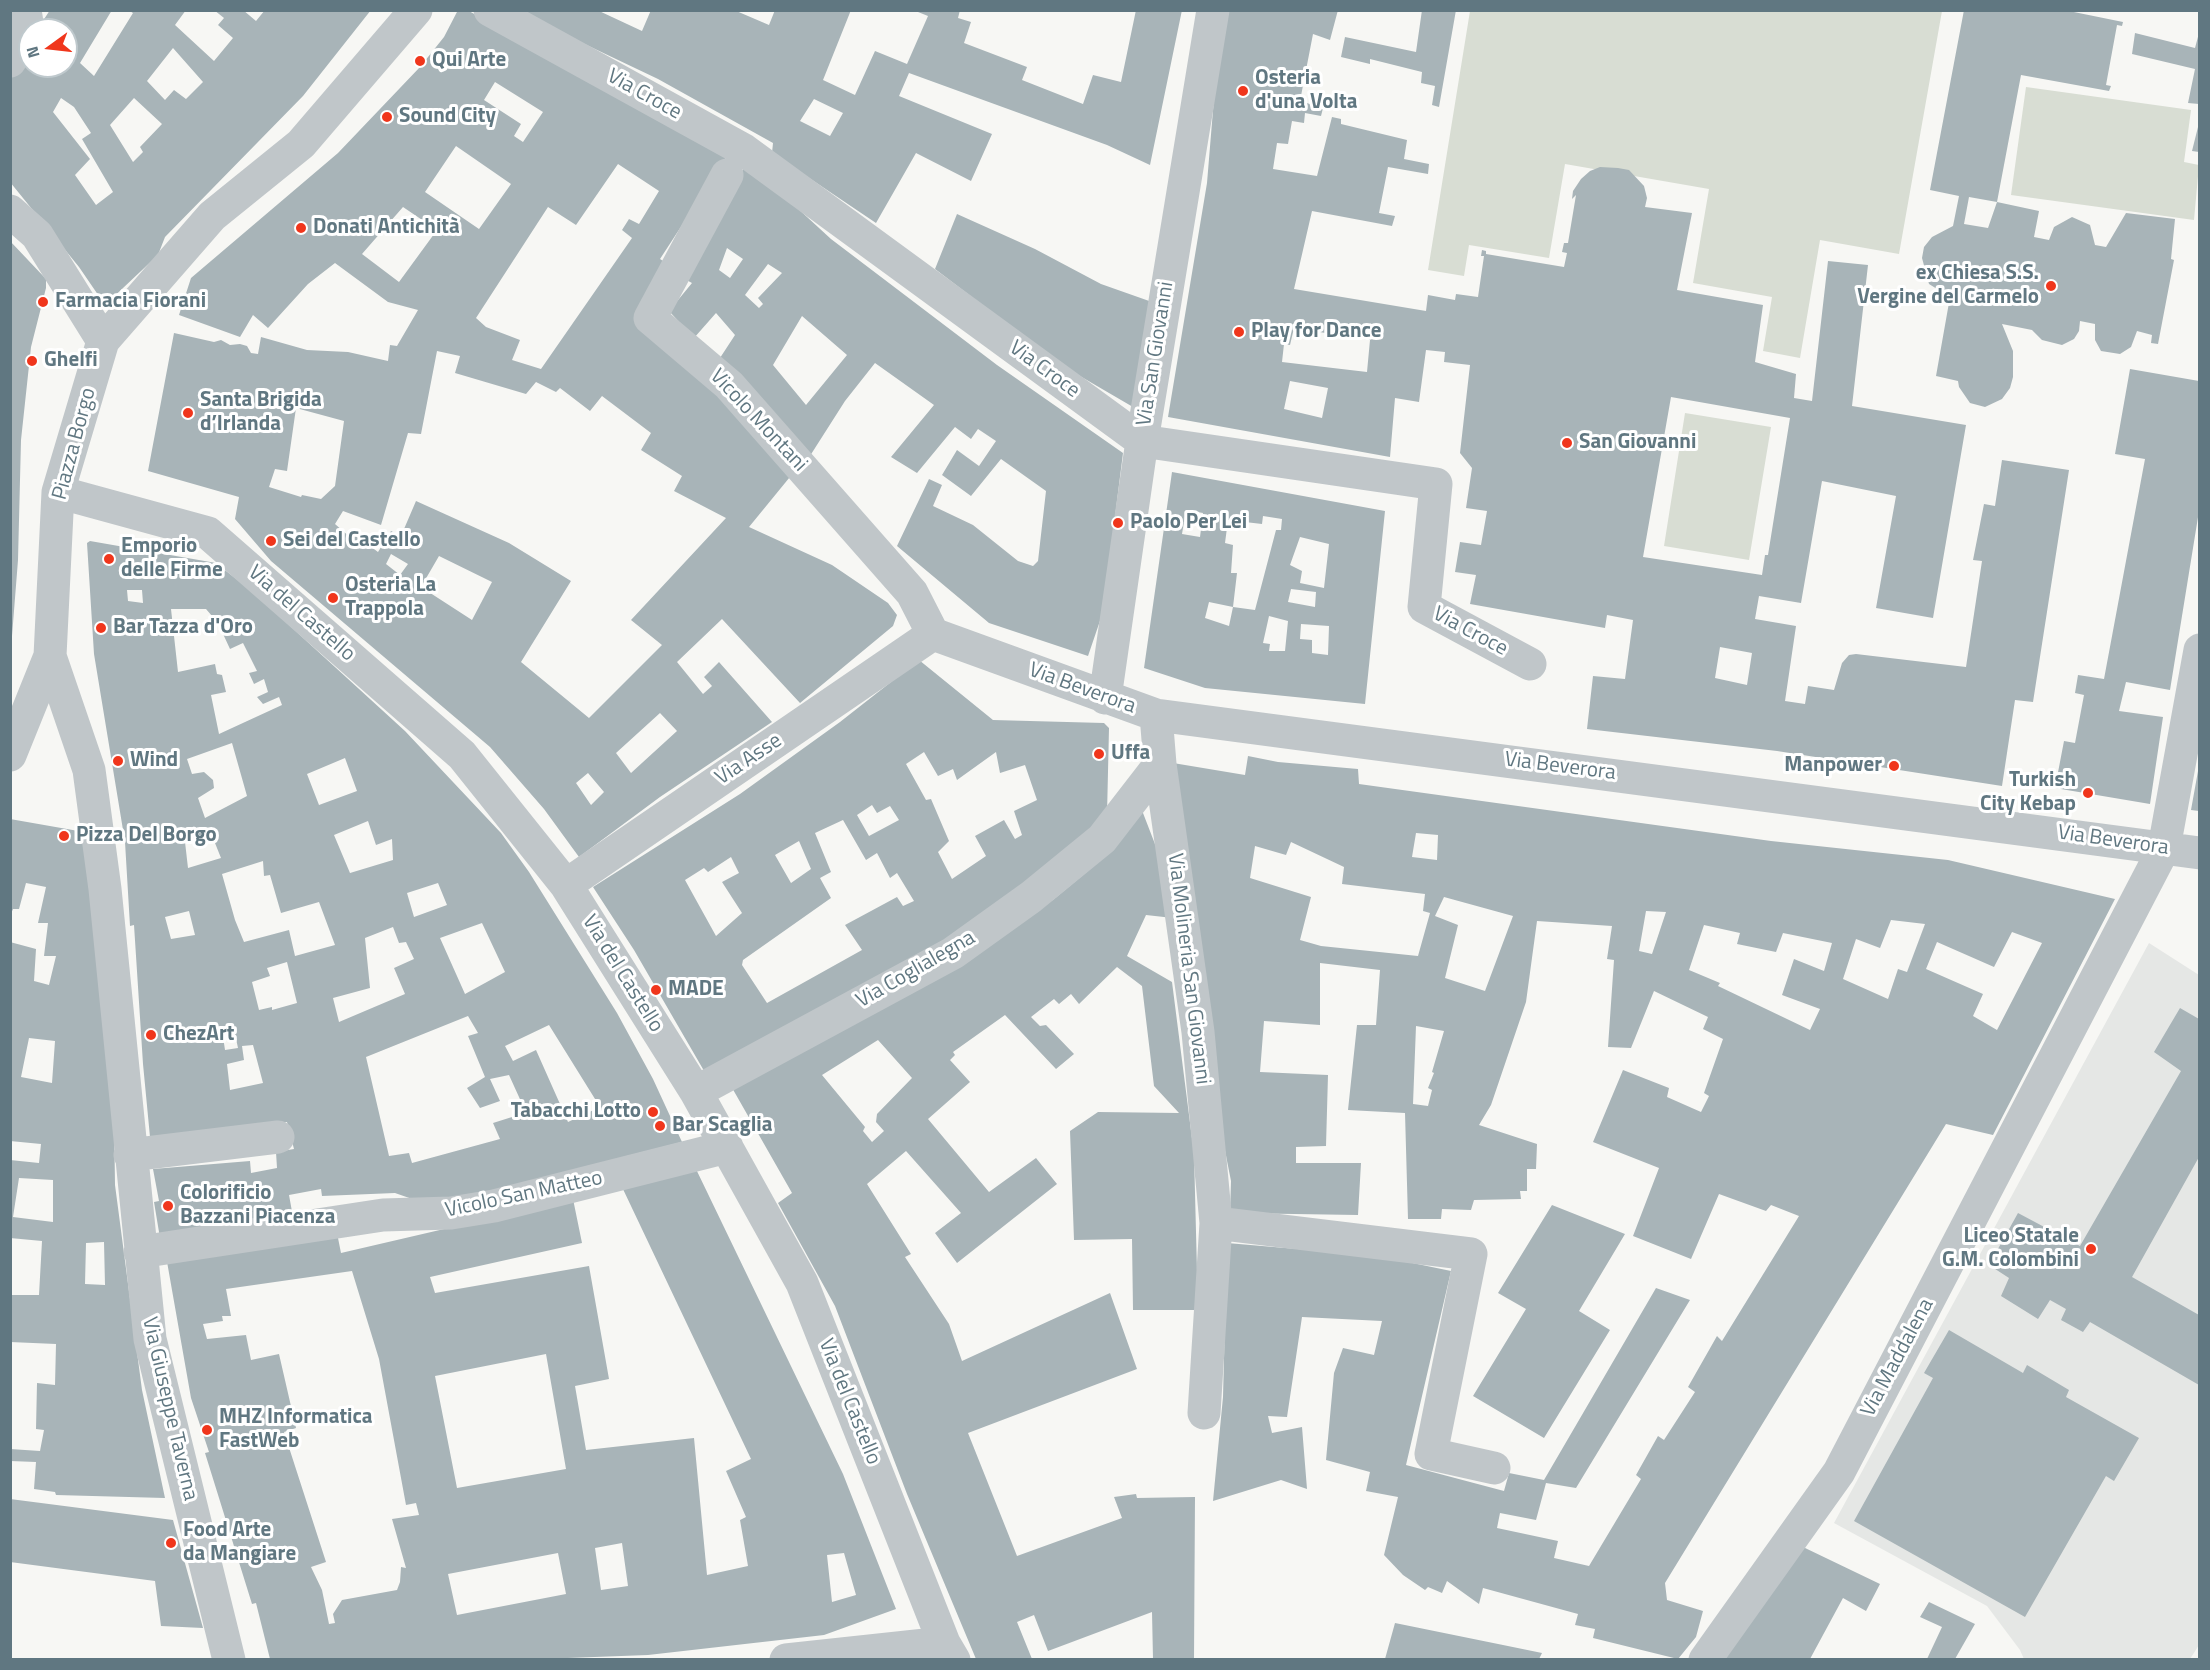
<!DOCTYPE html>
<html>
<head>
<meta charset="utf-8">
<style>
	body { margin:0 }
	#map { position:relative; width:2210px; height:1670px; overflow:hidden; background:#f7f7f4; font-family:"Titillium Web",sans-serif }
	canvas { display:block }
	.frame { position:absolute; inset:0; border:12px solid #607781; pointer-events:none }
	.north { position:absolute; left:18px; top:18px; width:60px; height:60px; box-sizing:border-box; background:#fff; border:2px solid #bfc9cd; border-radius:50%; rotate:255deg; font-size:16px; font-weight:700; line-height:24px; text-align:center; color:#607781 }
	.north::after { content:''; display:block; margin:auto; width:21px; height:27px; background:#f0361c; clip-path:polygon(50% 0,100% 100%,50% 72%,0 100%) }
</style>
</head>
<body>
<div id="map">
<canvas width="2210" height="1670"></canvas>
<div class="frame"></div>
<div class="north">N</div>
</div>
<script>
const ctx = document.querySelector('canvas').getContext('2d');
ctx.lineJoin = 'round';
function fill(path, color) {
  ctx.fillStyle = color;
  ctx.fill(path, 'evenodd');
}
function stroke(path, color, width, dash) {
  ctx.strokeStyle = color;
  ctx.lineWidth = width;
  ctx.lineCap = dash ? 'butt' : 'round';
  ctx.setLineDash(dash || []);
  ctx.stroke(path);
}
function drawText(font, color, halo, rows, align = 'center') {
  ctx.font = font + ' "Titillium Web",sans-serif';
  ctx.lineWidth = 6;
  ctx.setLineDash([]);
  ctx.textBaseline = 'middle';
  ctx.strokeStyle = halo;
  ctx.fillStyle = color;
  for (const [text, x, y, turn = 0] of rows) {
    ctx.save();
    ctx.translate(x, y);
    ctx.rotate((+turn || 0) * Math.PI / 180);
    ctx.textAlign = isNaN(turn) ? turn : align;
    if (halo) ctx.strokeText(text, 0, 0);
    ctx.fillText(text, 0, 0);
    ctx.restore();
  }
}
fill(new Path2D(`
	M2149 943 2199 975V1645L2190 1659H2024L2020 1650 1987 1606 1834 1523Z`), '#e5e7e5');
fill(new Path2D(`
	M1470 11H1942L1899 254 1820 240 1800 358 1763 351 1772 297 1693 283 1709 189 1565 164 1549 258 1469 245 1464 276 1428 270Z
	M2026 87 2191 110 2184 162 2199 165 2194 220 2011 195Z
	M1685 413 1771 427 1749 560 1664 546Z`), '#d8ddd3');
fill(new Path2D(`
	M50 10H112L80 63 94 76 133 13 128 10H186L175 25 214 61 233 38 218 25 224 18 214 10H243L256 21 265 10H371L303 96 165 237 158 255 105 305 79 267 10 182V78L30 41V66H66V30H37ZM173 48 203 82 186 99 174 90 165 100 147 81ZM61 98 74 107 91 133 82 139 113 192 96 205 75 175 90 159 53 112ZM134 98 162 124 140 147 143 152 133 162 110 125Z
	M458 10H467L729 153 660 259 672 267 636 319 697 373 794 472 749 527 832 565 888 603 897 615 893 626 800 703 722 619 677 662 703 694 712 686 704 677 719 662 772 722 660 797 579 857 544 809 490 747 271 561 235 519 239 497 148 471 174 333 214 342 221 340 230 345 240 344 247 346 251 353 258 354 261 337 307 350 348 352 388 361 390 345 397 346 418 310 388 302 335 263 308 284 268 328 253 315 240 337 179 315 191 278 338 153 420 67 444 37ZM495 82 543 112 523 142 514 136 521 124 484 100ZM456 146 511 184 479 229 425 192ZM618 164 659 191 639 224 629 219 622 230 632 238 541 369 512 360 520 340 486 327 476 318 548 207 576 225ZM403 207 437 230 399 282 362 254ZM437 351 460 356 455 373 526 394 536 382 556 392 560 388 590 411 602 396 651 433 641 450 682 476 674 491 726 518 631 620 662 645 589 718 521 662 571 581 509 543 416 501 401 536 391 531 378 552 355 535 352 539 335 524 343 511 381 525 408 433 421 434ZM296 408 344 421 335 486 321 499 302 495 301 497 269 487 275 469 287 471ZM391 554 408 564 400 575 386 564ZM439 556 492 582 472 620 421 587ZM660 713 677 731 631 773 616 753ZM588 773 604 792 591 805 576 783Z
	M513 10H597L642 31 651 10H734L769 25 775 10H851L823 80 855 95 875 51 907 64 928 16 913 10H960L958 18 971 22 964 43 1027 67 1022 80 1083 104 1093 75 1121 82 1136 10H1182L1150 165 1107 145 909 73 899 96 992 134 971 181 916 153 876 223 772 153 773 143 658 79ZM814 99 843 113 830 136 800 121Z
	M1227 10H1338L1330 40 1313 34 1300 101 1323 108 1321 116 1305 113 1304 123 1292 121 1288 144 1277 143 1273 169 1317 176 1332 117 1341 119V124L1407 140 1404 159 1429 164 1428 174 1388 167 1379 213 1395 216 1392 226 1312 211 1294 289 1426 311 1428 295 1455 300 1456 294 1478 297 1484 256H1481L1482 250 1486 251V254L1564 267 1567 253 1562 252 1564 243H1568L1576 195 1572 199 1573 191 1581 179 1590 171 1600 167 1618 168 1629 170 1644 186 1647 198 1645 207 1692 213 1677 290 1763 305 1755 362 1796 374 1794 398 1812 401 1828 261 1868 265 1852 406 1966 425 1933 618 1876 608 1896 496 1822 481 1801 603 1759 596 1755 619 1796 626 1785 701 1805 704 1808 686 1834 690 1842 663 1849 655 1856 654 1966 667 1982 561 1973 560 1984 504 1995 506 2002 460 2069 470 2033 702 2015 700 2002 786 1777 751 1587 729 1593 676 1625 679 1633 620 1607 615 1605 628 1470 604 1476 575 1455 572 1460 542 1481 545 1487 511 1466 508 1472 468 1460 453 1470 365 1444 362 1445 352 1426 350 1419 402 1395 398 1390 457 1168 417 1207 183 1215 86ZM1294 328 1370 340 1367 372 1282 362 1284 344 1290 345ZM1290 381 1328 388 1322 418 1284 409ZM1671 397 1790 418 1768 555H1765L1762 575 1643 557ZM1720 647 1752 653 1747 685 1715 678Z
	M1422 10H1456L1439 107 1432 105 1435 86 1421 83 1422 72 1370 59V64L1341 57 1345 37 1416 52Z
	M1964 10H2064L2123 22 2122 26 2117 25 2106 85 2111 86 2109 91 2021 75 1997 202 1969 197 1964 224 1988 228 1997 202 2039 211 2034 237 2049 240 2054 227 2072 217 2090 225 2095 245 2106 247 2126 213 2175 219 2171 259 2174 260 2158 344 2151 343 2152 335 2137 331 2131 347 2120 354 2101 351 2095 340V324L2080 321 2079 331 2074 339 2062 345 2042 340 2032 330 2002 324 2013 351V377L2010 388 2002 399 1985 407 1970 403 1959 387 1958 381 1936 376 1950 297 1929 284 1922 258 1924 247 1932 237 1953 226 1959 196 1930 190Z
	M2135 33 2195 48 2199 33V104L2188 103 2195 69 2132 54Z
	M2199 123V152L2192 151Z
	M744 168 794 205 831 239 997 365 1123 453 1103 612 1088 656 989 623 897 546 929 479 942 485 933 506 973 525 1018 561 1033 566 1038 561 1046 491 1001 459 971 496 942 475 957 450 979 466 996 441 978 429 971 439 955 427 917 473 891 457 934 405 875 363 845 401 808 459 718 361 735 335 716 313 694 338 669 311 692 283 679 276 691 244ZM727 248 743 259 730 278 719 270ZM768 264 782 273 758 298 763 304 759 308 745 295ZM802 316 847 355 806 405 773 365Z
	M957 214 1035 249 1101 284 1152 302 1133 407 1061 365 935 269Z
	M10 241 46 279V288L31 347 21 440 18 560 12 636Z
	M2130 369 2199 381V511L2170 690 2126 682 2119 711 2163 717 2150 804 2055 788 2064 741 2075 743 2084 695 2075 693 2078 675 2104 679 2145 459 2115 454Z
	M1172 472 1385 511 1365 704 1205 688 1144 668ZM1186 510 1203 513 1200 537 1182 534ZM1263 516 1282 519 1281 530H1276L1255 610 1233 607 1229 626 1205 618 1209 602 1233 607 1237 573H1231L1233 545 1225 543 1228 520 1262 524ZM1300 537 1329 544 1324 588 1300 583 1302 571 1290 565ZM1291 589 1316 592 1315 607 1288 602ZM1269 616 1288 621 1285 651H1269L1270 644 1263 643ZM1301 624 1329 626 1328 655 1312 653V640L1300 639Z
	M90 541 216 563 254 593 405 731 501 833 529 872 617 1013 653 1079 682 1142 467 1197 415 1200 395 1193 322 1196 321 1189 289 1195 293 1217 160 1238 154 1202 159 1201 153 1169 250 1161 251 1173 277 1168 276 1152 294 1149 287 1122 150 1137 143 1064 134 925 130 926 125 842 94 654 87 543ZM127 590H142L143 603 128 601ZM171 609H206L218 623 230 649 243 643 257 671 249 673 254 684 264 679 268 692 257 697 263 704 279 697 282 705 219 734 211 695 226 692 222 675 217 674 215 664 178 672ZM232 743 247 796 205 818 198 798 214 788 213 780 204 772 192 774 187 759ZM345 758 357 791 319 805 307 774ZM368 821 376 845 392 839 393 860 350 873 334 835ZM211 833 221 858 188 868 185 842ZM263 861 264 876 270 875 281 913 319 902 335 945 295 956 289 930 244 942 235 920 222 874ZM438 883 447 905 414 917 407 893ZM189 911 195 935 171 939 165 917ZM482 923 505 972 465 994 440 938ZM393 927 399 943 406 942 414 959 394 968 405 994 339 1022 333 998 370 988 365 938ZM287 962 297 1003 272 1010V1007L259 1010 252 982 270 976 267 968ZM468 1016 478 1033 468 1036 485 1077 467 1088 480 1108 500 1101 490 1079 509 1075 524 1108 512 1117 493 1123 500 1139 412 1163 409 1153 389 1156 366 1057ZM549 1025 600 1107 568 1122 536 1050 513 1061 505 1046ZM234 1029 238 1048 225 1050 222 1030ZM253 1045 263 1083 230 1090 227 1064 244 1060 242 1046Z
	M919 660 993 720 1104 723 1109 728 1107 815 1071 848 952 937 707 1076 634 950 593 887 740 794 840 722ZM924 752 938 776 953 769 957 780 996 752 1000 773 1025 765 1037 800 1014 811 1022 835 1015 839 1004 820 975 836 986 856 952 879 938 852 949 841 931 799 926 800 906 764ZM872 805 877 813 890 806 899 820 869 836 857 815ZM843 820 866 860 877 853 890 878 897 873 914 901 903 906 897 897 845 925 862 950 767 1003 742 965 743 960 831 898 820 878 831 872 815 833ZM799 841 811 869 791 883 775 855ZM731 857 739 873 722 882 742 913 716 936 685 880 704 868 708 872Z
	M1248 756 1278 762 1358 769 1359 784 1771 841 1948 860 2115 899 1993 1135 1946 1124 1665 1583 1667 1600 1703 1611 1696 1637 1678 1659 1593 1638 1595 1629 1575 1625 1578 1614 1483 1588 1479 1604 1447 1581 1442 1593 1428 1587 1425 1590 1403 1575 1384 1555 1398 1497 1366 1491 1370 1472 1326 1460 1334 1373 1343 1348 1374 1355 1382 1321 1302 1317 1287 1417 1268 1416 1272 1433 1302 1427 1307 1489 1281 1480 1213 1501 1223 1397 1227 1243 1379 1256 1451 1271 1406 1465 1504 1491 1509 1473 1544 1480 1656 1288 1690 1300 1576 1488 1546 1483 1536 1520 1500 1513 1497 1528 1558 1541 1554 1558 1589 1566 1641 1479 1636 1475 1658 1436 1664 1440 1695 1392 1688 1387 1717 1336 1722 1341 1799 1216 1771 1205 1766 1211 1719 1194 1691 1259 1633 1236 1659 1168 1593 1142 1623 1070 1669 1088 1667 1097 1701 1112 1709 1096 1704 1093 1723 1039 1703 1029 1708 1017 1654 991 1631 1048 1608 1047 1614 960 1607 959 1612 926 1537 921 1526 1002 1491 1105 1479 1125 1537 1144 1536 1169H1527V1191H1520L1521 1199 1474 1200 1471 1210 1442 1209 1441 1219H1408L1405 1113 1348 1110 1357 1025H1376L1380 970 1320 963V1025L1264 1021 1260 1072 1328 1075 1326 1146 1296 1147V1163H1361L1358 1215 1230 1213 1231 1181 1209 1070 1173 763 1245 775ZM1416 833 1438 835 1437 860 1412 857ZM1291 842 1344 867 1342 884 1425 894 1423 911 1430 913 1418 956 1321 946 1300 940 1311 897 1250 878 1255 846 1286 855ZM1444 897 1513 916 1485 991 1445 978 1458 925 1435 916ZM1646 911 1666 912 1652 954 1639 951ZM1891 920 1925 924 1907 972 1898 969 1888 999 1843 979 1856 939 1880 948ZM1704 925 1740 933 1737 944 1776 952 1783 933 1832 943 1824 971 1794 959 1782 995 1820 1009 1810 1030 1718 986 1720 983 1689 970ZM2012 932 2042 943 1997 1030 1973 1016 1983 994 1926 969 1937 942 1994 967ZM1416 1026 1444 1031 1432 1072 1434 1073 1428 1088 1432 1090 1428 1106 1413 1104Z
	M2198 771H2199V811L2191 810Z
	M1140 813H1143L1170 883 1173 918 1146 915 1127 956 1172 982 1194 1154 1198 1310H1133L1132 1239 1074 1240 1070 1131 1098 1112 1179 1113 1154 1086 1142 986 1117 967 1079 1004 1071 994 1059 1004 1054 999 1031 1017 1040 1026 1046 1025 1074 1054 1056 1069 1005 1015 953 1052 955 1055 950 1060 970 1082 928 1119 989 1192 1036 1158 1057 1184 957 1263 935 1233 961 1213 906 1151 867 1184 911 1254 905 1257 949 1324 962 1361 1110 1293 1137 1369 968 1433 1017 1556 1122 1518 1114 1497 1136 1494 1137 1498 1195 1497 1194 1659H1153L1152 1612 1048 1651 1034 1615 1017 1622 1032 1659H976L907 1494 835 1306 778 1203 792 1193 731 1086 961 965 1054 899 1089 870ZM878 1040 912 1078 877 1114 876 1122 884 1131 872 1142 863 1131 865 1127 822 1075Z
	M10 819 84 832 114 1117 115 1185 142 1390 165 1498 56 1495 55 1492 34 1489 36 1462 10 1461V1449L40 1451 44 1430 36 1429 37 1383 55 1385 56 1344 10 1342V1295H39L42 1241 10 1238V1160L39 1163 41 1144 10 1141V942L36 949 34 981 49 985 56 956H44L48 923H38L46 887 26 883 19 909H13L10 916ZM29 1038 55 1041 52 1083 21 1077ZM19 1178 53 1180V1222L13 1217ZM104 1242 105 1285 85 1284 86 1243Z
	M2180 1008 2199 1019V1157L2132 1277 2199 1315V1385L2090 1322 2083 1332 2061 1320 2066 1309 2050 1300 2038 1319 2001 1296 2009 1278 1989 1265 2018 1213 2080 1246 2181 1071 2154 1052Z
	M695 1167 843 1474 896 1609 824 1635 648 1655 541 1659H270L256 1603 252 1604 205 1453 209 1452 191 1398 166 1256 336 1228 341 1253 573 1199 582 1243 430 1277 435 1293 589 1266 609 1379 575 1386 586 1450 694 1438 707 1575 748 1566 740 1520 746 1517 726 1471 751 1459 622 1187ZM352 1271 379 1359 406 1505 416 1503 419 1515 392 1519 406 1568 401 1567 400 1582 397 1590 342 1600 333 1614 335 1623 329 1624 322 1590 311 1567 326 1562 284 1432 296 1428 279 1354 251 1360 246 1335 207 1339 203 1324 223 1321 222 1316H231L226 1289ZM546 1354 566 1469 457 1488 435 1376ZM622 1543 628 1586 601 1590 595 1548ZM558 1553 566 1594 457 1615 448 1574ZM844 1553 856 1595 832 1602 827 1555Z
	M1552 1205 1625 1234 1579 1311 1610 1330 1544 1438 1473 1396 1526 1309 1498 1293Z
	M1949 1330 2023 1373 2027 1365 2069 1390 2066 1397 2139 1438 2114 1481 2106 1476 2025 1617 1854 1521 1933 1378 1924 1373Z
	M10 1499 173 1520 203 1628 161 1626 155 1581 10 1562Z
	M1803 1547 1880 1584 1866 1611 1843 1598 1810 1659H1722Z
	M1929 1602 1975 1624 1955 1659H1927L1942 1627 1920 1617Z
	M1395 1623 1503 1645 1542 1653 1539 1659H1385Z`), '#a8b4b8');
stroke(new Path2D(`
	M490 10 744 150 1142 441 1436 484 1424 607 1530 664
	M10 61 28 29 25 10
	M727 175 650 318 729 385 912 593 933 634
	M10 211 37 235 103 341
	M58 492 208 533 462 755 566 885 696 1092 802 1283 944 1643 954 1660
	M933 634 1156 715 2200 853
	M50 656 89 770 105 889 150 1339 229 1660
	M1105 698 1142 441 1213 10
	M1156 715 1160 764 1198 1032 1216 1223 1204 1413
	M10 755 50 656 58 492 103 341 212 216 301 144 416 10
	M566 885 933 634
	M696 1092 953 953 1031 897 1102 839 1160 764
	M130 1155 278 1137
	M1216 1223 1471 1254 1431 1454 1494 1468
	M140 1252 383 1215 451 1213 494 1206 727 1147
	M786 1660 944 1643
	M1705 1660 1839 1472 2164 848 2200 650`), '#c0c6c9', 33);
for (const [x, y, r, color] of [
	[420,61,6,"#f0361c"],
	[1243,91,6,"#f0361c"],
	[387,117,6,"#f0361c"],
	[301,228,6,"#f0361c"],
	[2051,286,6,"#f0361c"],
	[43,302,6,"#f0361c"],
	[1239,332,6,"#f0361c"],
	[32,361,6,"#f0361c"],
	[188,413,6,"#f0361c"],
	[1567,443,6,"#f0361c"],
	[1118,523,6,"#f0361c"],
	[271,541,6,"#f0361c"],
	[109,559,6,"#f0361c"],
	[333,598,6,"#f0361c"],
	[101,628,6,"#f0361c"],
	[1099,754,6,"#f0361c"],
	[118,761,6,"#f0361c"],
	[1894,766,6,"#f0361c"],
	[2088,793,6,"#f0361c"],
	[64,836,6,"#f0361c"],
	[656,990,6,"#f0361c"],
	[151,1035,6,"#f0361c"],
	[653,1112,6,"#f0361c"],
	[660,1126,6,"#f0361c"],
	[168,1206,6,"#f0361c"],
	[2091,1249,6,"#f0361c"],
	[207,1430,6,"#f0361c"],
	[171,1543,6,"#f0361c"]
]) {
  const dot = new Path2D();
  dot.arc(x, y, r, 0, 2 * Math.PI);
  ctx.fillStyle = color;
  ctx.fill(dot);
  stroke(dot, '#fff', 2);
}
drawText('bold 21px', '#607781', '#fff', [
	["Qui Arte",432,61],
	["Osteria",1255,79],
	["d'una Volta",1255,103],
	["Sound City",399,117],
	["Donati Antichità",313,228],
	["ex Chiesa S.S.",2039,274,"right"],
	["Vergine del Carmelo",2039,298,"right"],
	["Farmacia Fiorani",55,302],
	["Play for Dance",1251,332],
	["Ghelfi",44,361],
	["Santa Brigida",200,401],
	["d’Irlanda",200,425],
	["San Giovanni",1579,443],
	["Paolo Per Lei",1130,523],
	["Sei del Castello",283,541],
	["Emporio",121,547],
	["delle Firme",121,571],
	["Osteria La",345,586],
	["Trappola",345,610],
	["Bar Tazza d'Oro",113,628],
	["Uffa",1111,754],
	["Wind",130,761],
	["Manpower",1882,766,"right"],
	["Turkish",2076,781,"right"],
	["City Kebap",2076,805,"right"],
	["Pizza Del Borgo",76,836],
	["MADE",668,990],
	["ChezArt",163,1035],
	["Tabacchi Lotto",641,1112,"right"],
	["Bar Scaglia",672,1126],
	["Colorificio",180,1194],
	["Bazzani Piacenza",180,1218],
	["Liceo Statale",2079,1237,"right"],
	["G.M. Colombini",2079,1261,"right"],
	["MHZ Informatica",219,1418],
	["FastWeb",219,1442],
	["Food Arte",183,1531],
	["da Mangiare",183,1555]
], 'left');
drawText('21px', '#607781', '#fff', [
	["Via Croce",644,95,29],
	["Via San Giovanni",1156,354,-81],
	["Via Croce",1044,370,36],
	["Vicolo Montani",758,421,47],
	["Piazza Borgo",75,444,-75],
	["Via del Castello",301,614,41],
	["Via Croce",1470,632,28],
	["Via Beverora",1082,689,20],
	["Via Asse",749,760,-34],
	["Via Beverora",1560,767,7],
	["Via Beverora",2113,841,8],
	["Via Molineria San Giovanni",1188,969,83],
	["Via Coglialegna",916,970,-30],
	["Via del Castello",622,974,58],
	["Vicolo San Matteo",524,1195,-12],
	["Via Maddalena",1898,1358,-62],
	["Via del Castello",849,1402,68],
	["Via Giuseppe Taverna",169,1409,77]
]);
</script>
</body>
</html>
